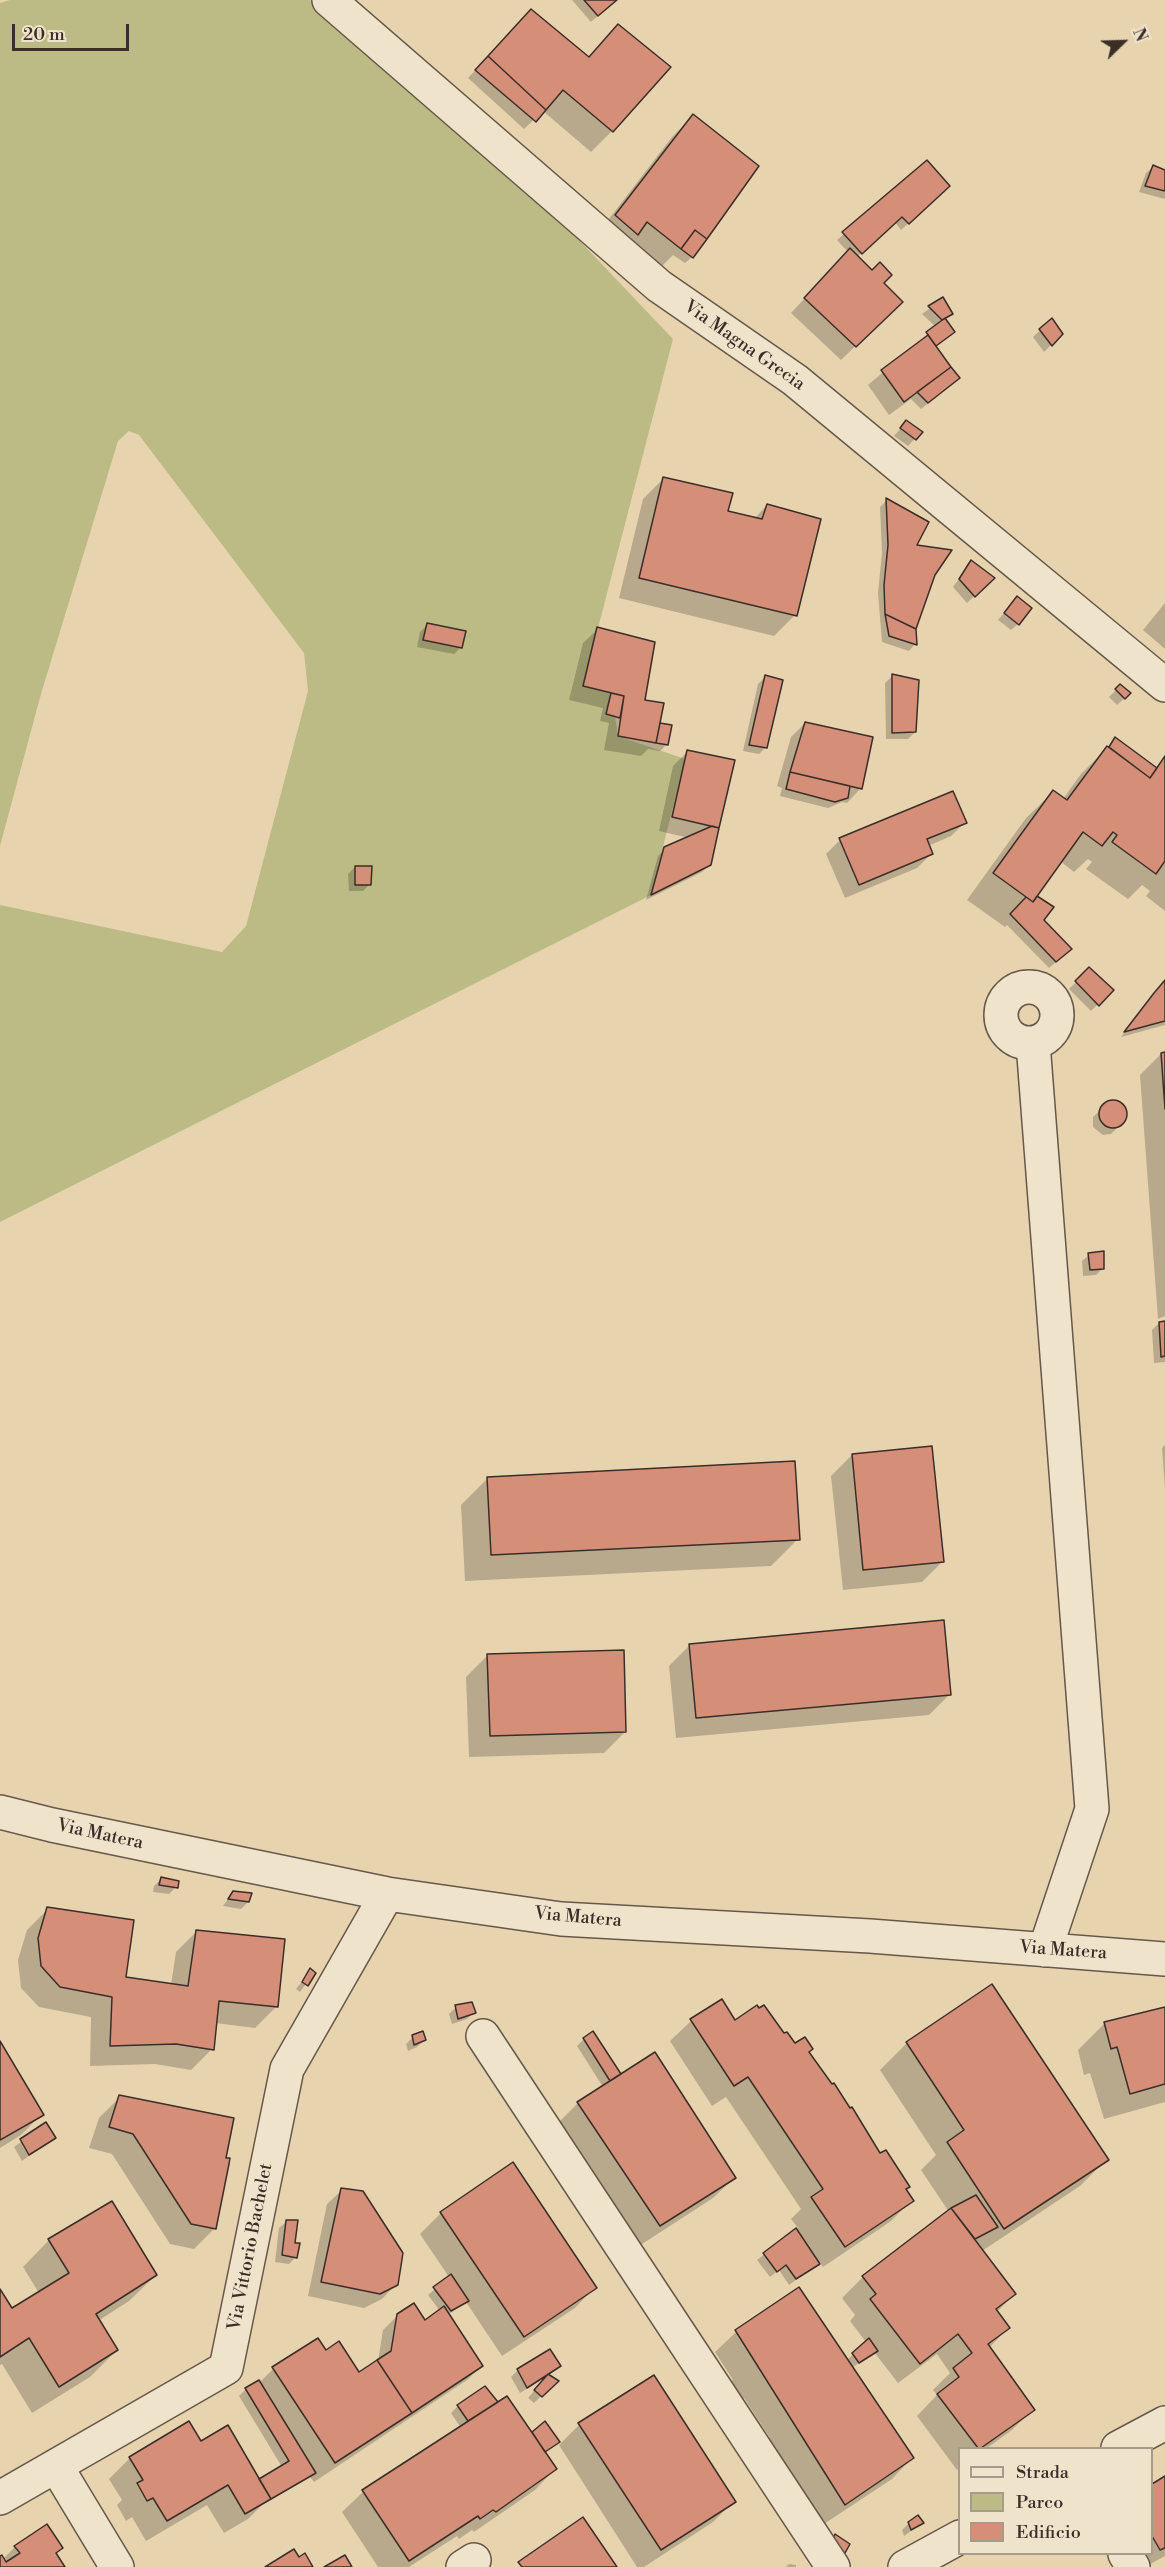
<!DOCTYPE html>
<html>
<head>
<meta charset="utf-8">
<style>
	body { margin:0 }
	#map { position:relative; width:1165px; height:2567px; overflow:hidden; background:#e7d4af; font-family:"Libre Bodoni",serif }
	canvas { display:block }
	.legend { position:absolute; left:958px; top:2447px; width:195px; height:108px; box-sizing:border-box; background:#efe3cb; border:2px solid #a79b8a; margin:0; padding:8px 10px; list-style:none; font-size:18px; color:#3b2e29 }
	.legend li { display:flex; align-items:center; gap:12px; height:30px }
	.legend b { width:30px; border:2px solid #a79b8a }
	.north { position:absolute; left:1093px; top:12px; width:60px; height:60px; -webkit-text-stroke:4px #efe3cb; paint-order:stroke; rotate:67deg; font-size:16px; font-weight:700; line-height:24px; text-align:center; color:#3b2e29 }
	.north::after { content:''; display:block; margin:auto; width:21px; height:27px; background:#3b2e29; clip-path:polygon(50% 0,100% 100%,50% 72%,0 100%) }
	.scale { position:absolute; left:12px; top:24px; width:117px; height:27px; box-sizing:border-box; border:3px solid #3b2e29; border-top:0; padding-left:8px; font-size:18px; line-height:21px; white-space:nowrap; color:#3b2e29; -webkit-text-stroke:4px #efe3cb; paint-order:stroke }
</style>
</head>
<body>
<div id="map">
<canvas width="1165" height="2567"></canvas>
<ul class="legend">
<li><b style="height:8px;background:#efe3cb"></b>Strada</li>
<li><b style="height:16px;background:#bdbb85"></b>Parco</li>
<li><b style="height:16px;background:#d58e78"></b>Edificio</li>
</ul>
<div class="north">N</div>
<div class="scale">20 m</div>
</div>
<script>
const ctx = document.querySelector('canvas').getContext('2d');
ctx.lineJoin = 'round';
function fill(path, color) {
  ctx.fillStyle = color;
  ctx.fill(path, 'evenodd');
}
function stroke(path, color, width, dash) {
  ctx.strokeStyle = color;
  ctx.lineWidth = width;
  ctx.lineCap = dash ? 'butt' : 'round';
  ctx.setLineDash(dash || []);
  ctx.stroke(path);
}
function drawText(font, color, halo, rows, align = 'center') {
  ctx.font = font + ' "Libre Bodoni",serif';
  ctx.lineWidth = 6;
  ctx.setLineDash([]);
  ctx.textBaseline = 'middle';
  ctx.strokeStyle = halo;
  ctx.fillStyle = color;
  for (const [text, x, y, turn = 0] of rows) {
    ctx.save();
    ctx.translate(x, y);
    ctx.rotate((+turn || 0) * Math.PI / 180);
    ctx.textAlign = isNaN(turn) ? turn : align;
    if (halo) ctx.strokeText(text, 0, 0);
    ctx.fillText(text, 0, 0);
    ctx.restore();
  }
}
fill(new Path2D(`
	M10 0H310L559 219 673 339 583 686 611 692 618 736 685 759 651 895 0 1222V905L222 952 246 926 308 691 304 653 139 435 129 431 118 441 41 694 0 846V3Z`), '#bdbb85');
fill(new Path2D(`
	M572 0H616L591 22Z
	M618 26 612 131 591 152 543 111 524 129 468 78 511 32 588 58Z
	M693 116 692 257 685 263 673 255 659 269 595 237 672 137Z
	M927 162 941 193 901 230 895 222 857 257 901 302 841 360 791 313 848 252 837 240Z
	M1153 167 1165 171V199L1139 192 1146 173Z
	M942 299 951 314 945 320 947 338 935 347 951 385 921 409 911 399 889 415 868 385 936 327 922 314Z
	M1051 320 1062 334 1044 352 1033 337Z
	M906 422 921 432 908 446 894 436Z
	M664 478 726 512 754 519 767 505 795 615 774 636 619 598 643 499Z
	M887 500 934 575 914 628 915 644 909 651 882 642 878 593 882 553 880 507Z
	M971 562 993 578 967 603 953 587Z
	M1165 603V649L1143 630Z
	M1011 605 1018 624 1011 630 998 620Z
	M427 625 461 647 454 654 417 647 420 632Z
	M598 629 658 724 667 744 660 751 648 749 641 756 604 750 609 723 600 721 603 708 569 700 583 643Z
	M892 676 915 732 908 739H886L885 683Z
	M765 677 766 747 759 754 743 751 758 684Z
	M1120 686 1129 694 1117 705 1109 697Z
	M805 723 861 788 847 803 842 802 828 808 780 796 782 788 777 786 791 737Z
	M1116 739 1155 768 1165 758V911L1146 896 1150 891 1142 885 1128 899 1086 869 1092 862 1088 859 1074 872 1060 861 1031 902 1063 956 1049 968 1007 925 1005 927 967 900 1026 818 1053 792 1063 799 1081 774Z
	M687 752 733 762 710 864 702 872 646 900 658 856 665 849 689 838 659 831 673 766Z
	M965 822 951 836 928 846 931 854 917 868 845 898 826 854 840 840Z
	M355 867 370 884 363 891H349L348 874Z
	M1089 969 1112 990 1091 1011 1069 989Z
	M1165 981V1025L1121 1037Z
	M1161 1054H1165V1316L1158 1319 1140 1075Z
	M1117 1101 1126 1110 1125 1120 1111 1134 1103 1135 1093 1127V1117L1108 1103Z
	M1089 1255 1103 1268 1096 1275 1083 1276 1082 1261Z
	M1165 1322V1362L1154 1363 1152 1330 1159 1323Z
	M1165 1445V1489L1162 1448Z
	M852 1455 943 1561 922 1582 843 1590 831 1476Z
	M488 1478 798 1539 771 1566 465 1581 461 1505Z
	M690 1645 950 1694 929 1715 676 1738 669 1666Z
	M487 1656 625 1732 604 1753 469 1757 466 1677Z
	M161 1879 176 1887 169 1894 153 1892 154 1886Z
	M233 1892 248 1902 241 1909 223 1906Z
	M48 1909 124 1979 171 1985 176 1952 197 1931 276 2007 255 2028 215 2023 212 2049 191 2070 155 2064 90 2066 91 2017 39 2007 21 1988 18 1960 27 1930Z
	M311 1970 314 1973 300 1992 296 1989Z
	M992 1986 1107 2159 1080 2186 982 2251 1014 2294 997 2312 1008 2328 989 2348 1033 2409 1012 2430 987 2448H960V2468L957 2470 917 2416 937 2395 933 2390 950 2373 937 2354 898 2383 874 2352 852 2368 912 2458 892 2479 824 2524 781 2456 769 2467 764 2443 770 2438 744 2398 736 2406 726 2385 733 2380 715 2352 736 2332 847 2360 866 2342 850 2321 855 2315 842 2298 863 2277 949 2212 921 2170 936 2155 880 2070 907 2043Z
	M721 2001 735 2022 783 2035 808 2052 912 2200 891 2221 823 2267 820 2262 789 2285 779 2270 770 2277 757 2260 798 2228 791 2219 801 2209 726 2097 712 2106 670 2041 691 2021Z
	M456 2007 474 2012 467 2019 452 2024 449 2014Z
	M1165 2008V2102L1104 2119 1090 2073 1084 2075 1078 2050 1105 2023Z
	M413 2037 424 2040 417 2047 408 2051 406 2044Z
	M584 2039 620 2076 734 2178 713 2198 639 2246 557 2124 578 2103 603 2087 577 2046Z
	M0 2044 42 2114 21 2135 0 2148Z
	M120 2097 215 2228 194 2249 170 2244 112 2154 89 2148 99 2118Z
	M46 2124 54 2138 22 2161 14 2147Z
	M342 2190 396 2284 382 2299 364 2308 308 2296 327 2204Z
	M441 2213 595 2287 575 2308 502 2356 466 2302 448 2315 481 2366 467 2380 314 2482 310 2477 262 2505 248 2519 224 2533 207 2505 146 2541 132 2517 126 2521 117 2505 122 2500 109 2479 130 2458 200 2443 258 2481 282 2467 239 2396 245 2390 259 2383 273 2369 325 2352 358 2374 378 2361 383 2330 398 2315 425 2322 440 2311 428 2295 449 2277 420 2234Z
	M286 2222 296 2257 289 2264 275 2262 279 2228Z
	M49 2240 156 2275 129 2301 98 2321 117 2350 90 2377 32 2413 2 2364 0 2365V2292L11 2310 39 2293 23 2267Z
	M559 2366 548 2376 556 2381 534 2403 528 2398 546 2377 520 2393 511 2377 518 2370Z
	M496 2402 532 2434 545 2423 558 2441 545 2453 555 2469 535 2490 474 2532 472 2530 459 2539 457 2536 409 2567H378L342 2512 363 2492 461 2428 451 2413 458 2406Z
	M579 2425 734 2501 713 2522 644 2567H637L559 2445Z
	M1165 2478V2556L1145 2567 1129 2554H1152V2486Z
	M909 2523H922L904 2536 902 2530Z
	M15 2547 55 2554 63 2567H0V2557L3 2559Z
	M789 2564 796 2565V2567H786Z`), '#0003');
const building = new Path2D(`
	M584 0H617L598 16Z
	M531 9 589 57 618 24 671 67 613 132 563 90 546 110 488 56Z
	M488 56 546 110 536 122 475 70Z
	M693 114 759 166 707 239 695 230 681 249 647 222 638 235 615 215Z
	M927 160 950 186 909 224 902 217 862 254 842 232Z
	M1153 165 1165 170V191L1145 186Z
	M695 230 707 239 693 258 681 249Z
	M850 248 872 270 880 262 892 275 884 283 903 302 856 347 804 298Z
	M943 297 953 314 942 320 928 306Z
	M945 318 955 332 936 346 926 332Z
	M1052 318 1063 334 1052 346 1039 329Z
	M928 335 951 367 904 402 881 370Z
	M951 367 960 378 928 403 917 392Z
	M906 420 923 432 916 440 900 428Z
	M663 477 733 493 728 511 762 519 767 504 821 519 797 616 639 578Z
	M886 498 929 522 917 545 952 550 935 575 916 629 885 614 884 585 888 545Z
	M971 560 995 578 975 597 959 579Z
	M1017 596 1032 608 1019 625 1004 613Z
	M885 614 916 629 917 645 889 636Z
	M427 623 466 631 462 648 423 640Z
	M597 627 655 642 645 700 664 703 656 743 618 736 624 696 583 686Z
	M892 674 919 680 916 732 892 733Z
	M765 675 783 680 767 748 749 745Z
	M1120 684 1131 693 1125 699 1115 689Z
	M611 693 624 696 620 718 606 714Z
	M805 722 873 737 862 789 790 772Z
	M660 723 672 725 668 745 656 743Z
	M1115 737 1157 768 1150 778 1109 747Z
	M1107 746 1150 778 1165 756V861L1156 874 1112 842 1117 835 1113 832 1102 846 1083 832 1033 902 993 873 1053 790 1067 800Z
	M687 750 735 760 719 828 672 817Z
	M790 772 850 786 848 798 835 802 786 789Z
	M953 791 967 823 927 839 933 854 859 885 839 838Z
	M712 826 719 828 711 865 651 895 664 847Z
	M355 866H372L371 885H355Z
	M1037 896 1054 907 1044 920 1072 949 1056 962 1010 914 1026 897 1033 902Z
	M1089 967 1114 990 1099 1006 1075 981Z
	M1165 980V1021L1124 1032 1154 993Z
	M1165 1052V1109L1161 1053Z
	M1099 1114a14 14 0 1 1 28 0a14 14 0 1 1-28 0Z
	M1104 1251V1269L1090 1270 1088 1253Z
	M1165 1321V1356L1161 1357 1159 1322Z
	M932 1446 944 1562 863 1570 852 1454Z
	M795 1461 800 1540 491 1555 487 1477Z
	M944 1620 951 1695 696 1718 689 1644Z
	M624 1650 626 1732 490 1736 487 1654Z
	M161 1877 179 1881 178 1888 159 1885Z
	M233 1891 252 1893 249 1902 228 1899Z
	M47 1907 134 1920 126 1977 188 1986 196 1930 285 1939 278 2007 219 2001 214 2050 176 2044 110 2046 112 1997 60 1987 41 1966 38 1938Z
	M310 1968 316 1973 308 1986 302 1982Z
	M992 1984 1109 2160 1004 2229 947 2142 964 2130 906 2042Z
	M722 1999 735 2020 757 2005 759 2008 764 2005 784 2033 787 2032 795 2043 805 2037 813 2049 809 2052 832 2084 834 2083 850 2108 852 2107 880 2153 886 2150 910 2187 906 2189 914 2201 845 2247 811 2197 823 2189 748 2077 734 2086 690 2019Z
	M472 2002 476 2013 458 2019 455 2005Z
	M1165 2007V2084L1130 2094 1117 2047 1111 2049 1104 2022Z
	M423 2031 426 2040 414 2045 412 2035Z
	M593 2031 621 2074 610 2081 583 2038Z
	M0 2041 44 2115 0 2140Z
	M655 2052 736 2178 660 2226 577 2102Z
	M119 2095 234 2118 226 2158H230L229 2164 216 2229 191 2224 133 2134 109 2127Z
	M46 2122 56 2138 29 2155 20 2139Z
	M513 2162 597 2288 524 2337 440 2212Z
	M341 2188 363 2191 403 2253 398 2285 380 2294 321 2282Z
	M976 2195 998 2227 975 2239 951 2208Z
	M112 2201 157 2275 96 2314 118 2350 59 2387 29 2338 0 2357V2289L12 2308 69 2273 48 2239Z
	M951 2208 1016 2294 996 2309 1010 2328 988 2344 1035 2410 981 2448H978L937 2394 959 2377 953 2368 972 2353 958 2334 920 2364 870 2299 876 2294 862 2276Z
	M286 2220H298L295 2243H300L297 2258 282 2255Z
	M796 2228 820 2264 796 2279 786 2265 777 2272 763 2253Z
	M451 2274 469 2301 451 2311 433 2287Z
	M799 2287 914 2458 845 2505 735 2330Z
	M414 2303 425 2320 444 2306 483 2366 412 2413 377 2360 391 2351 397 2314Z
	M318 2338 326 2350 339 2341 359 2372 377 2360 412 2413 335 2463 272 2367Z
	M869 2338 878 2351 859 2363 852 2353Z
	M550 2349 561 2366 527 2388 517 2369Z
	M548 2374 559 2381 542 2397 534 2390Z
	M654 2375 736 2502 661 2550 578 2423Z
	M259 2380 316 2473 271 2499 259 2479 289 2461 245 2388Z
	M485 2386 498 2402 468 2421 457 2405Z
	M507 2396 557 2469 496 2512 493 2510 480 2519 478 2516 409 2561 362 2490Z
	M189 2421 201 2441 228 2425 271 2499 245 2514 228 2485 167 2521 153 2498 147 2501 137 2483 143 2480 129 2457Z
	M545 2421 560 2442 545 2452 532 2432Z
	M1165 2476V2548L1160 2550 1152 2536V2484Z
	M918 2515 924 2523 911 2530 908 2522Z
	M583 2517 617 2567H522L518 2562Z
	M47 2524 63 2548 56 2553 65 2567H0V2556L2 2555 6 2562 20 2553 14 2546Z
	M835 2534 850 2544 845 2553 830 2545Z
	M294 2549 299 2557 305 2553 313 2567H265Z
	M345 2555 352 2567H324Z`);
fill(building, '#d58e78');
stroke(building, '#3b2e29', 1.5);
const minor = new Path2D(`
	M329 0 659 286 795 380 1165 685
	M1001 1015a28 28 0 1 1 56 0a28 28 0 1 1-56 0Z
	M1033 1043 1092 1809 1045 1950
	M0 1812 52 1825 387 1894 561 1919 870 1936 1165 1959
	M483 2036 833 2567
	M1118 2448 1165 2423
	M56 2466 117 2567
	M0 2498 226 2368 287 2069 387 1894
	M1125 2554 1133 2567
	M463 2567 474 2560
	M905 2567 960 2537`);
stroke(minor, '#66584a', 36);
stroke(minor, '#efe3cb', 33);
drawText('18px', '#3b2e29', '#efe3cb', [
	["Via Magna Grecia",744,346,35],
	["Via Matera",100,1835,12],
	["Via Matera",578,1918,5],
	["Via Matera",1063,1951,4],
	["Via Vittorio Bachelet",251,2247,-79]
]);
</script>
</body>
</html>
